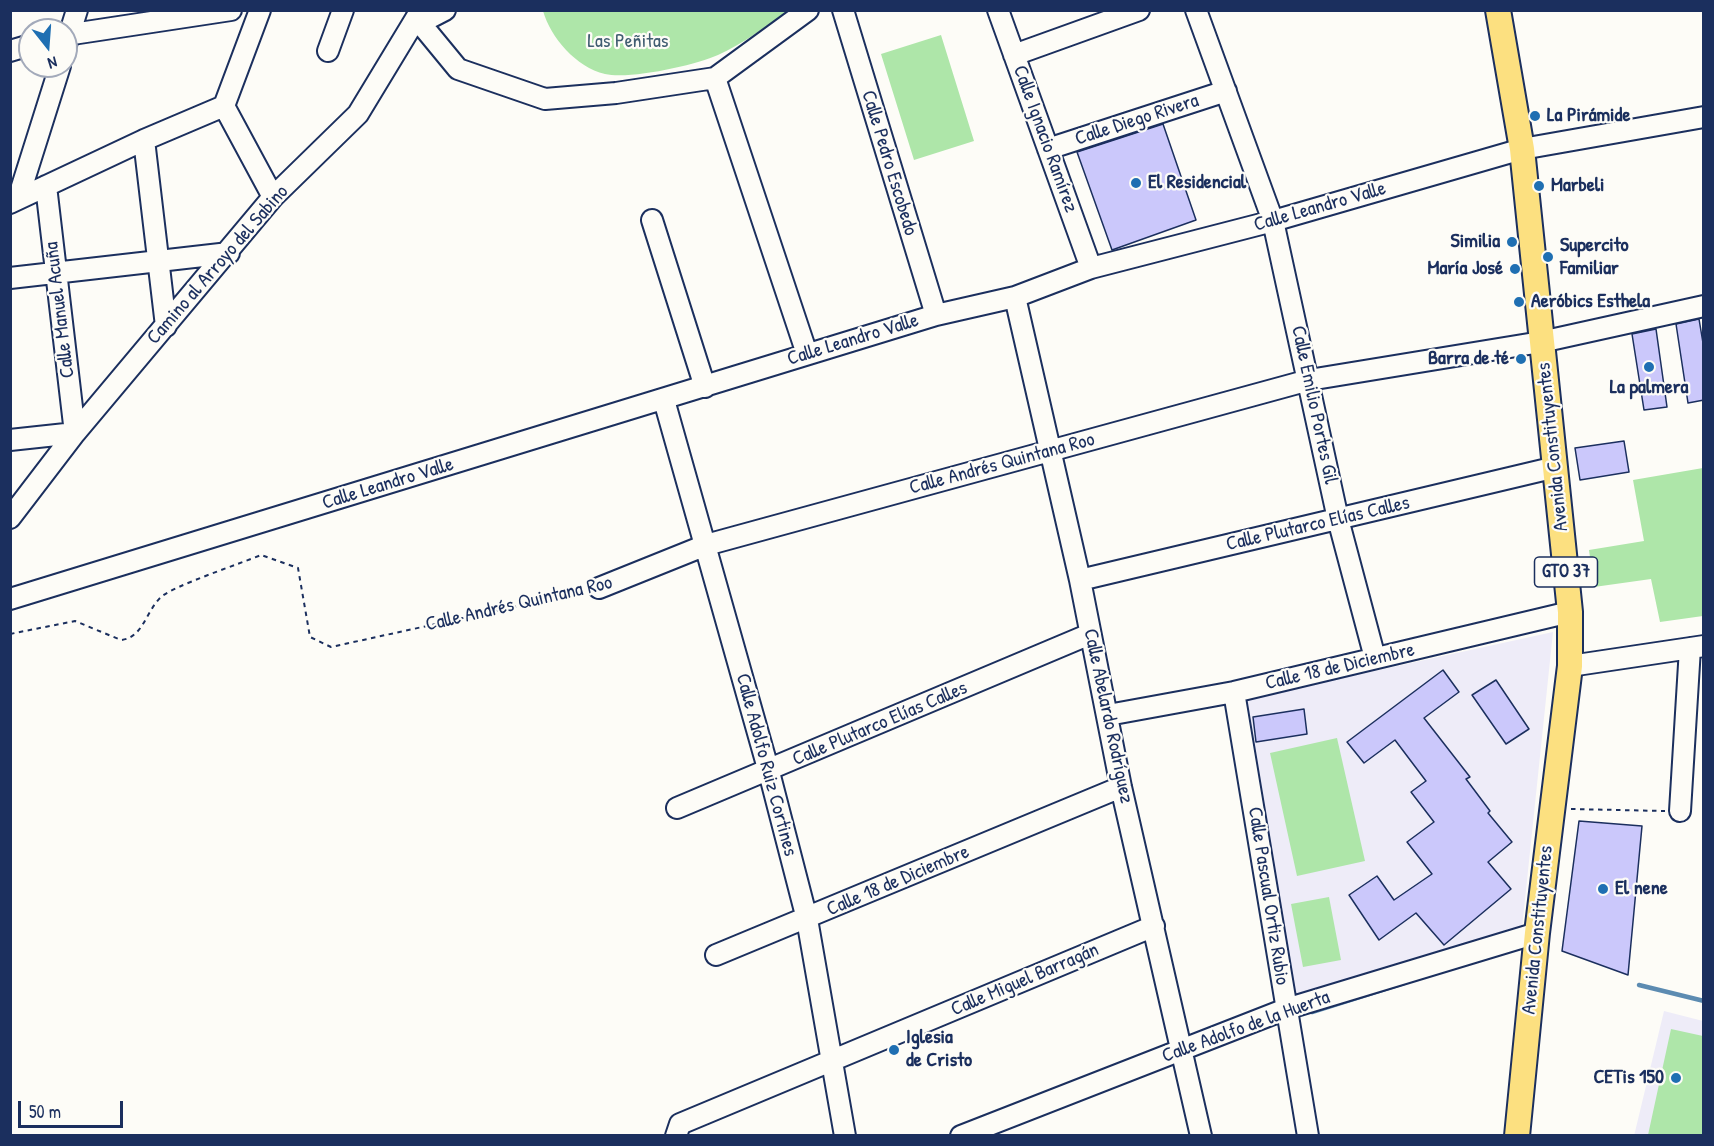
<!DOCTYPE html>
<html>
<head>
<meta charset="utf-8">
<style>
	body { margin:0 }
	#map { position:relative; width:1714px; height:1146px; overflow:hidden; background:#fdfcf7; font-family:"Patrick Hand",sans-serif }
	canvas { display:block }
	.frame { position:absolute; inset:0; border:12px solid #1b2f5e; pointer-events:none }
	.north { position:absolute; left:18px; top:18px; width:60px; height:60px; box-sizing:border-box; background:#fdfcf7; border:2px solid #a3aaba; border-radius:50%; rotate:163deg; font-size:16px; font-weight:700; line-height:24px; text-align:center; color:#1b2f5e }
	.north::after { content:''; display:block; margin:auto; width:21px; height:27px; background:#1f6fb2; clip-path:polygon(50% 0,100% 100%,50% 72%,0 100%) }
	.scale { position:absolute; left:18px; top:1101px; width:105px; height:27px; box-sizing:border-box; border:3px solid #1b2f5e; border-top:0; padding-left:8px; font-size:18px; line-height:21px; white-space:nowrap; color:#1b2f5e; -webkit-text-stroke:4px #fdfcf7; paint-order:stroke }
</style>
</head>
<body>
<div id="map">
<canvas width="1714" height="1146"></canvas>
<div class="frame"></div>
<div class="north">N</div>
<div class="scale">50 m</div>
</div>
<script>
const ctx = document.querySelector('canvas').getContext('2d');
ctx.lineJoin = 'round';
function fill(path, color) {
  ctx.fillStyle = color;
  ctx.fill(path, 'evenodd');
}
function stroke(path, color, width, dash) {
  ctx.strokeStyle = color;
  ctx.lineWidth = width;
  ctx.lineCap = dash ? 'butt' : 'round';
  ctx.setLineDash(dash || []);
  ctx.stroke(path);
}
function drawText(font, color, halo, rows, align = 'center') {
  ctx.font = font + ' "Patrick Hand",sans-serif';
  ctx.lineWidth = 4.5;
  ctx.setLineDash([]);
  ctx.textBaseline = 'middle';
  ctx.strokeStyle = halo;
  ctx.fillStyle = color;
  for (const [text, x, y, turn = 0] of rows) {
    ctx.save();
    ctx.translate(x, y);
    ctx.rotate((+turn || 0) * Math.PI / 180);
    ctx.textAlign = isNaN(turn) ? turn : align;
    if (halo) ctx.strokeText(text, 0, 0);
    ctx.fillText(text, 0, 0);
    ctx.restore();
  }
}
fill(new Path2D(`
	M1553 632 1522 928 1295 996 1246 699Z
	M1664 1011 1703 1021V1135L1634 1136Z`), '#eeecf8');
fill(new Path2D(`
	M543 11H789C766 26 743 44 718 55 696 65 629 80 605 74 576 67 551 38 543 11Z
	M941 35 974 141 914 160 881 54Z
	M1703 468V616L1660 622 1651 579 1594 587 1589 550 1644 541 1633 480Z
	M1337 738 1365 861 1297 876 1270 753Z
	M1329 897 1341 960 1303 967 1291 904Z
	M1671 1029 1703 1036V1135H1648Z`), '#aee6a9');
stroke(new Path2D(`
	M1639 985 1704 1001
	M1312 1012 1404 983`), '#5c8bb1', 4.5);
const building = new Path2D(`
	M1163 124 1196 220 1112 250 1077 152Z
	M1699 319 1704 349V400L1688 403 1676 324Z
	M1656 329 1667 407 1644 410 1632 334Z
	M1624 441 1629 472 1580 480 1575 448Z
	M1443 670 1459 692 1424 718 1470 777 1466 779 1490 811 1488 813 1512 842 1488 862 1511 889 1444 945 1416 913 1379 940 1349 895 1377 876 1394 900 1432 874 1407 842 1434 822 1411 792 1426 781 1395 740 1364 763 1347 742Z
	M1496 680 1529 729 1506 744 1472 695Z
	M1304 709 1307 734 1256 742 1253 717Z
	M1579 821 1642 826 1628 975 1562 951Z`);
fill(building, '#cbc8fb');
stroke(building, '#1b2f5e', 1.5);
const minor = new Path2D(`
	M843 10 936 315
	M998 10 1091 268
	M1196 10 1273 221 1338 519 1375 658
	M416 18 458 69 545 99 616 93 715 78 808 10
	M420 23 445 10
	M66 35 231 10
	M66 45 77 10
	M10 51 30 45
	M328 51 343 10
	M1014 55 1139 10
	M715 78 807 354
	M224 106 260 10
	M144 140 166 326
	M1048 149 1226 91
	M18 199 60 66
	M10 203 144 140 224 106 273 197
	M652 220 705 387
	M10 278 229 253
	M1015 297 1080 580 1121 787 1201 1136
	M664 400 769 772 807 919 845 1136
	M10 440 75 433 46 186
	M10 518 75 433 273 197 358 114 421 10
	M1080 580 1556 467
	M599 588 706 545 1309 380 1541 342 1704 306
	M10 599 936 315 1015 297 1091 268 1273 221 1522 149 1704 117
	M1570 666 1704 646
	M1234 692 1308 1136
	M1108 715 1234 692 1570 612
	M677 808 1090 634
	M1680 811 1690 648
	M716 955 1121 787
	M676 1136 680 1124 1154 926
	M961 1136 1286 1009 1537 933`);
const major = new Path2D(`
	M1498 10 1522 149 1570 612V666L1537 933 1517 1136`);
stroke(minor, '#1b2f5e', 24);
stroke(major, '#1b2f5e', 28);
stroke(new Path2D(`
	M10 634 75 621 121 640C143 638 146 611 161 597 173 586 242 563 261 555L298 568 310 637 331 647 582 592
	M1571 809 1665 811`), '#1b2f5e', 2, [4.5, 4.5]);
stroke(minor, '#fdfcf7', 20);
stroke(major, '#fce080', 24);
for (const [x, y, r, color] of [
	[1535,116,6,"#1f6fb2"],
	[1136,183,6,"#1f6fb2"],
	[1539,186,6,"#1f6fb2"],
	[1512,242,6,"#1f6fb2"],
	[1548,257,6,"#1f6fb2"],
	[1515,269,6,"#1f6fb2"],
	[1519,302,6,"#1f6fb2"],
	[1521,359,6,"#1f6fb2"],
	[1649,367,6,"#1f6fb2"],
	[1603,889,6,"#1f6fb2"],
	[894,1050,6,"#1f6fb2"],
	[1676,1078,6,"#1f6fb2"]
]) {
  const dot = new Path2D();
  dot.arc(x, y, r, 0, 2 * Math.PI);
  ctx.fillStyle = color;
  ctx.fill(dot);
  stroke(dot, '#fdfcf7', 2);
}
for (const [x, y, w] of [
	[1566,572,63]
]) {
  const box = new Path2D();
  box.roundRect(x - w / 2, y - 15, w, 30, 4.5);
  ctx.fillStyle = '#fdfcf7';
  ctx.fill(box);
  stroke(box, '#1b2f5e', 1.5);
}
drawText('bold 18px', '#1b2f5e', null, [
	["GTO 37",1566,572]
]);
drawText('20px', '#405d71', '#fdfcf7', [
	["Las Peñitas",628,42]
]);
drawText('bold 20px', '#1b2f5e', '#fdfcf7', [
	["La Pirámide",1547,116],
	["El Residencial",1148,183],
	["Marbeli",1551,186],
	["Similia",1500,242,"right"],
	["Supercito",1560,246],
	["Familiar",1560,269],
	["María José",1503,269,"right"],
	["Aeróbics Esthela",1531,302],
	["Barra de té",1509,359,"right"],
	["La palmera",1649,388,"center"],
	["El nene",1615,889],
	["Iglesia",906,1038],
	["de Cristo",906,1061],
	["CETis 150",1664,1078,"right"]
], 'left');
drawText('20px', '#1b2f5e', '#fdfcf7', [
	["Calle Diego Rivera",1137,120,-18],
	["Calle Ignacio Ramírez",1045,139,70],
	["Calle Pedro Escobedo",889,163,73],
	["Calle Leandro Valle",1320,207,-16],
	["Camino al Arroyo del Sabino",218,265,-49],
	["Calle Manuel Acuña",60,310,-97],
	["Calle Leandro Valle",853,340,-17],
	["Calle Emilio Portes Gil",1314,405,78],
	["Avenida Constituyentes",1553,447,-96],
	["Calle Andrés Quintana Roo",1002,464,-15],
	["Calle Leandro Valle",388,484,-17],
	["Calle Plutarco Elías Calles",1318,524,-13],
	["Calle Andrés Quintana Roo",519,604,-13],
	["Calle 18 de Diciembre",1340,667,-13],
	["Calle Abelardo Rodríguez",1108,716,78],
	["Calle Plutarco Elías Calles",880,724,-23],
	["Calle Adolfo Ruiz Cortines",766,765,75],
	["Calle 18 de Diciembre",898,881,-23],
	["Calle Pascual Ortiz Rubio",1268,896,81],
	["Avenida Constituyentes",1538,930,-84],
	["Calle Miguel Barragán",1025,980,-23],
	["Calle Adolfo de la Huerta",1246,1027,-20]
]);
</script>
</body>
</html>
